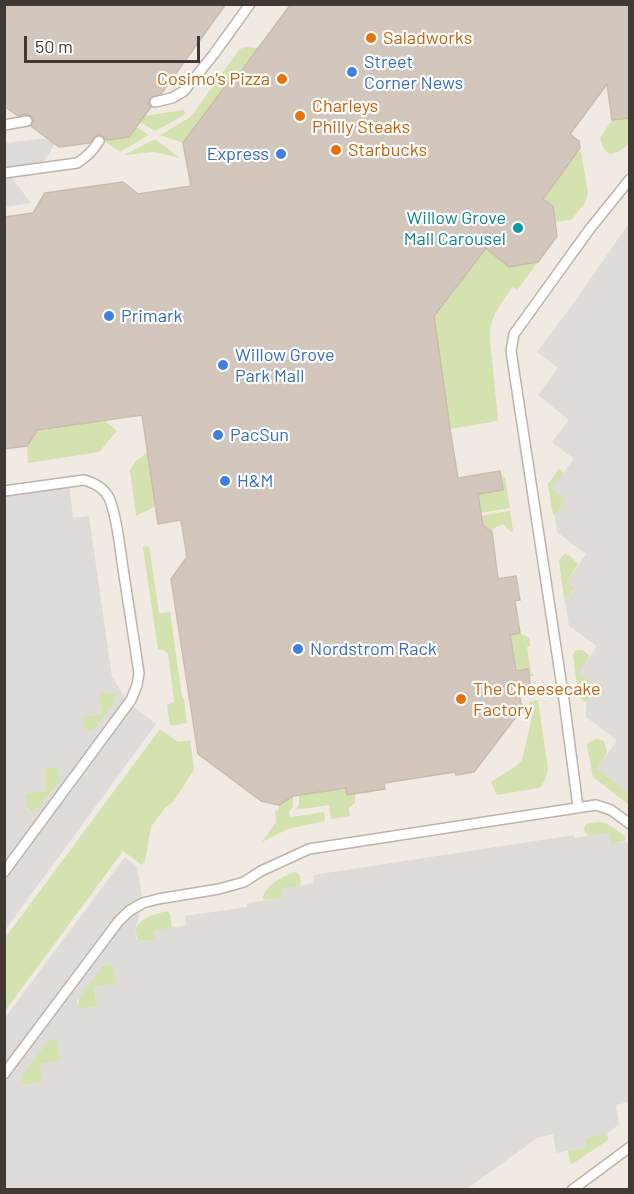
<!DOCTYPE html>
<html>
<head>
<meta charset="utf-8">
<style>
	body { margin:0 }
	#map { position:relative; width:634px; height:1194px; overflow:hidden; background:#f0eae3; font-family:Barlow,sans-serif }
	canvas { display:block }
	.frame { position:absolute; inset:0; border:6px solid #413a34; pointer-events:none }
	.scale { position:absolute; left:24px; top:36px; width:176px; height:27px; box-sizing:border-box; border:3px solid #413a34; border-top:0; padding-left:8px; font-size:18px; line-height:21px; white-space:nowrap; color:#413a34; -webkit-text-stroke:4px #fff; paint-order:stroke }
</style>
</head>
<body>
<div id="map">
<canvas width="634" height="1194"></canvas>
<div class="frame"></div>
<div class="scale">50 m</div>
</div>
<script>
const ctx = document.querySelector('canvas').getContext('2d');
ctx.lineJoin = 'round';
function fill(path, color) {
  ctx.fillStyle = color;
  ctx.fill(path, 'evenodd');
}
function stroke(path, color, width, dash) {
  ctx.strokeStyle = color;
  ctx.lineWidth = width;
  ctx.lineCap = dash ? 'butt' : 'round';
  ctx.setLineDash(dash || []);
  ctx.stroke(path);
}
function drawText(font, color, halo, rows, align = 'center') {
  ctx.font = font + ' Barlow,sans-serif';
  ctx.lineWidth = 4.5;
  ctx.setLineDash([]);
  ctx.textBaseline = 'middle';
  ctx.strokeStyle = halo;
  ctx.fillStyle = color;
  for (const [text, x, y, turn = 0] of rows) {
    ctx.save();
    ctx.translate(x, y);
    ctx.rotate((+turn || 0) * Math.PI / 180);
    ctx.textAlign = isNaN(turn) ? turn : align;
    if (halo) ctx.strokeText(text, 0, 0);
    ctx.fillText(text, 0, 0);
    ctx.restore();
  }
}
fill(new Path2D(`
	M245 47 258 48 183 143 160 135 189 118 192 115 240 49Z
	M183 110 185 113 183 116 155 131 140 122 145 116Z
	M629 118V144C623 149 618 153 610 154 603 150 602 145 600 138L612 120Z
	M136 127 149 135 120 152 104 141 129 137Z
	M155 139 180 158 154 152 124 155Z
	M581 152 588 193 585 203 571 220 555 222 553 206 546 201 545 193 553 184 577 153Z
	M479 243 510 267 538 262 517 290 513 287C500 305 489 317 490 340L498 419 497 421 450 429 434 316 482 254Z
	M104 420 117 431 99 452 28 463 27 446 37 430Z
	M148 452 156 506 136 516 130 470 136 461Z
	M559 469 562 470 563 474 552 488 566 500 555 516 553 514 552 510 548 484Z
	M500 473 505 478 510 508 473 514 472 503 479 502 478 494 503 490Z
	M510 511 513 531 511 532 503 524 494 528 492 532 479 522 484 515Z
	M149 546 159 613 170 612 182 697 184 699 187 723 170 726 167 705 174 702V699L168 654 163 650H158L143 547Z
	M564 554 569 555 578 564 567 582 575 588 565 600 564 597 559 561Z
	M520 633 529 638 530 646 527 647 531 673 533 674 534 676H529L528 669 516 671 510 635Z
	M578 650H582L589 655V657L579 673 598 687 586 702 579 697 578 694 573 655 575 651Z
	M109 692 115 694 116 697 115 702 95 729 89 731 84 729 82 717 101 714 99 694Z
	M538 700 548 768C547 776 545 782 539 788L497 795 491 782 515 767 522 760 531 721 529 702Z
	M160 729 178 742 190 740 194 770 173 802 165 808 151 827 145 861 142 865 123 851 5 1011V938Z
	M596 739 604 741 607 753 597 769 629 793V805L593 777 587 746 588 743Z
	M55 767 59 769 60 779 59 782 36 811 32 812C25 809 26 800 26 793L45 790 44 770 46 768Z
	M346 788 347 795 355 794V803L349 808 350 816 331 819 329 805 295 810 299 805V795Z
	M293 796V807L289 811 290 817 324 812 325 821 288 829 262 842 276 822 275 812 279 809V805Z
	M599 822 606 823 625 836 626 840 625 841 610 844 608 833 589 836 585 832 584 828 586 824Z
	M295 872C301 874 301 880 300 886L282 889 283 898 265 900 263 898C265 885 283 876 295 872Z
	M167 911 170 914 172 928 154 931 155 940 140 942 138 941 135 929C141 918 155 914 167 911Z
	M108 964 112 965 114 970 117 982 115 984 94 987 97 1006 80 1009 78 1008 79 998 101 968 104 965Z
	M49 1039 57 1040 61 1059 57 1061 40 1064 42 1082 24 1085 21 1081 22 1075Z
	M607 1134 608 1140 572 1164 570 1163 568 1151 586 1147 585 1138Z`), '#d3e2ae');
fill(new Path2D(`
	M47 138 55 144 39 169 8 173 31 203 5 207V143Z
	M629 223V793L597 769 617 740 586 717V702L598 687 579 673 597 646 569 626 565 600 575 589 567 582 586 554 557 532 555 516 566 500 552 488 574 459 552 442 569 420 538 395 558 368 537 352 576 300Z
	M69 482 73 518 89 516 112 677 129 703 156 724 5 930V491ZM109 692 115 694 116 697 115 702 95 729 89 731 84 729 82 717 102 714 99 694ZM55 767 59 769 60 774 59 782 36 811 32 812 29 811 27 808 26 793 46 790 44 770 46 768Z
	M608 833 610 843 629 842V1102L616 1105 619 1124 607 1134 585 1138 586 1147 556 1153 553 1134 537 1138 467 1189H5L4 1019 125 857 137 867 143 903 135 929 136 939 140 942 155 940 154 931 186 925 185 916 247 907V903L283 898 282 889 314 883 313 875 574 835 575 838ZM108 964 112 965 114 970 117 982 115 984 94 987 97 1006 80 1009 78 1008 77 1001 79 998 101 968 104 965ZM49 1039 56 1040 61 1059 57 1061 39 1064 42 1082 24 1085 21 1081 22 1075Z`), '#dedbd8');
const building = new Path2D(`
	M4 4H226L161 94 150 98 148 103 151 107 129 137 106 140 103 136 99 134 94 137 90 143 59 147 31 126 34 120 32 116 26 114 18 116 4 106Z
	M291 4H630V118L612 120 607 84 570 134 579 141 580 148 543 199 553 206 557 236 538 262 509 267 486 248 434 316 450 429 458 478 500 471 503 490 478 494 483 525 492 532 498 579 516 576 520 600 515 601 520 633 510 635 516 671 528 669 531 691 519 693 522 709 474 772 456 775 455 772 384 783 385 789 347 795 346 788 293 796 279 805 261 801 198 754 171 579 187 557 181 520 158 524 142 415 37 430 27 446 4 449V217L33 213 45 193 123 182 138 194 191 186 183 143 236 72 239 74Z`);
fill(building, '#d3c7bd');
stroke(building, '#cbbbad', 1.5);
const lane = new Path2D(`
	M155 102 172 98 184 91 214 54 250 4
	M4 125 27 121
	M4 173 77 163C87 157 93 151 99 141
	M4 491 84 480C95 483 104 488 109 498 116 513 120 546 122 562 128 599 133 636 139 673L137 685 131 700 4 872
	M578 807 564 700 511 351 514 334 589 230 630 179
	M4 1074 118 922 129 911 143 903 158 899 219 889 244 882 261 871 309 849 596 805 611 810 630 824
	M572 1190 630 1147`);
stroke(lane, '#bdb3aa', 12);
stroke(lane, '#fff', 9);
for (const [x, y, r, color] of [
	[371,38,6,"#e8710a"],
	[352,72,6,"#3f7fe0"],
	[282,79,6,"#e8710a"],
	[300,116,6,"#e8710a"],
	[336,150,6,"#e8710a"],
	[281,154,6,"#3f7fe0"],
	[518,228,6,"#0f9aa8"],
	[109,316,6,"#3f7fe0"],
	[223,365,6,"#3f7fe0"],
	[218,435,6,"#3f7fe0"],
	[225,481,6,"#3f7fe0"],
	[298,649,6,"#3f7fe0"],
	[461,699,6,"#e8710a"]
]) {
  const dot = new Path2D();
  dot.arc(x, y, r, 0, 2 * Math.PI);
  ctx.fillStyle = color;
  ctx.fill(dot);
  stroke(dot, '#fff', 2);
}
drawText('18px', '#c56008', '#fff', [
	["Saladworks",383,38],
	["Cosimo's Pizza",270,79,"right"],
	["Charleys",312,106],
	["Philly Steaks",312,127],
	["Starbucks",348,150],
	["The Cheesecake",473,689],
	["Factory",473,710]
], 'left');
drawText('18px', '#366cbe', '#fff', [
	["Street",364,62],
	["Corner News",364,83],
	["Express",269,154,"right"],
	["Primark",121,316],
	["Willow Grove",235,355],
	["Park Mall",235,376],
	["PacSun",230,435],
	["H&M",237,481],
	["Nordstrom Rack",310,649]
], 'left');
drawText('18px', '#0d838f', '#fff', [
	["Willow Grove",506,218],
	["Mall Carousel",506,239]
], 'right');
</script>
</body>
</html>
